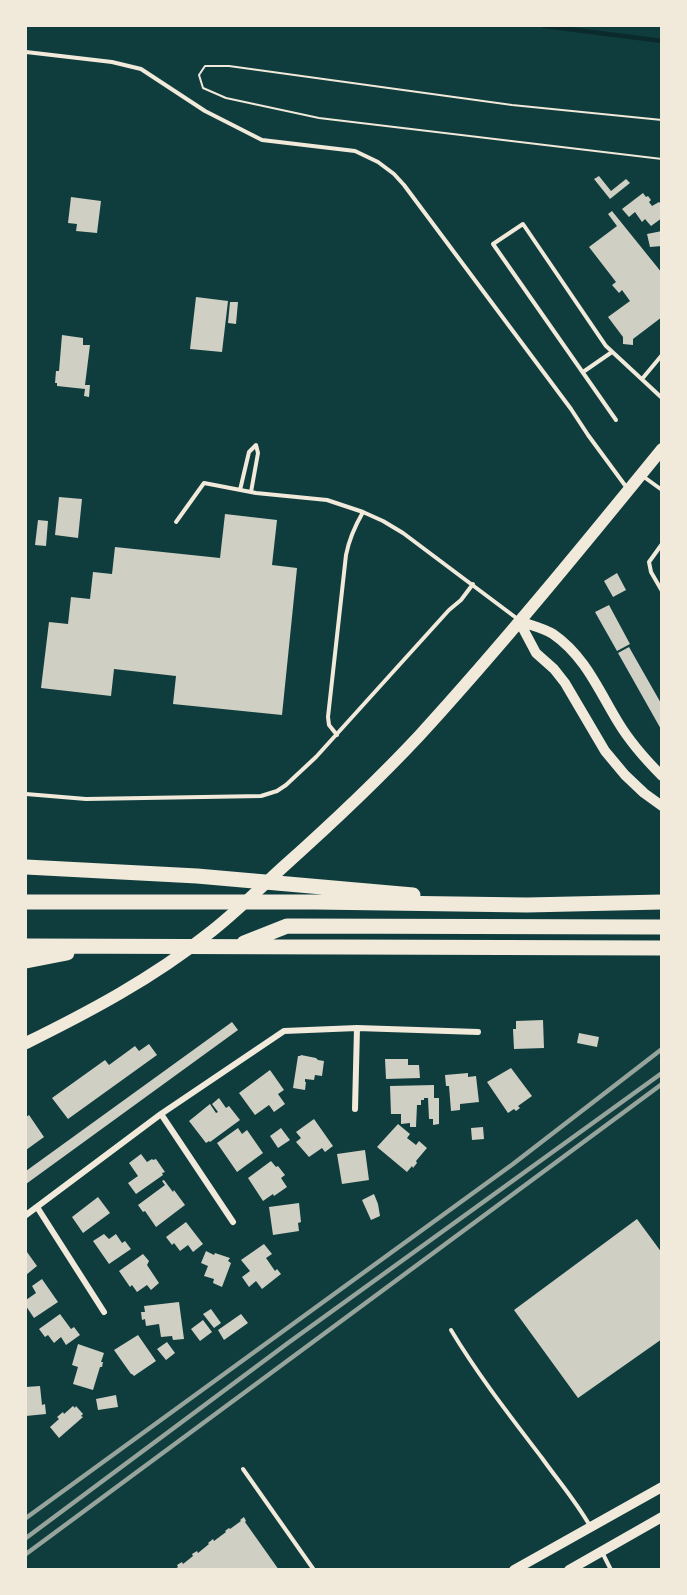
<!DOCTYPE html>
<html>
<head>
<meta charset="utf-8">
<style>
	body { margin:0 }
	#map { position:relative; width:687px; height:1595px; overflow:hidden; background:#0f3d3e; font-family:Cabin,sans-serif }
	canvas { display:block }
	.frame { position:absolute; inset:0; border:27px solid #f1e9da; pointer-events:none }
</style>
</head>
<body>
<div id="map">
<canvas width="687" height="1595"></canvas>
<div class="frame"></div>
</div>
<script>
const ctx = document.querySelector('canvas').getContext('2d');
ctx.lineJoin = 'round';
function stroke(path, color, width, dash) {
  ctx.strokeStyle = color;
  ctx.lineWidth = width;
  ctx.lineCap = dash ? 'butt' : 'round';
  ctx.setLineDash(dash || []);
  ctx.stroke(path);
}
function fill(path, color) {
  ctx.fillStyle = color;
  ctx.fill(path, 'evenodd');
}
stroke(new Path2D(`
	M544 26 662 41`), '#0a2a2b', 4.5);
fill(new Path2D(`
	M599 176 611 191 626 179 630 183 610 199 594 179Z
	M643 193 646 197 648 196 651 200 649 202 652 206 659 202 662 205V218L651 226 645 219 642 222 635 212 629 217 622 209Z
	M71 197 101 201 97 233 76 231 77 224 68 223Z
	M612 211 662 273V317L633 339V345L623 344V337L608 317 630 301 622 290 619 293 612 285 616 282 589 247 617 226 608 214Z
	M662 231V246L650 247 647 234Z
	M196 297 228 301 222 352 190 349Z
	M230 302H238L236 324 228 323Z
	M62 335 83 338V345H90L85 385H90L89 397 84 396 85 389 57 386V383H55L56 371H59Z
	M59 497 82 499 78 538 55 535Z
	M225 514 277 520 272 565 297 568 282 715 173 704 176 676 114 669 111 696 41 688 49 622 68 624 71 597 90 599 93 572 112 574 115 547 220 558Z
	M38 520 48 521 46 546 35 545Z
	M617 573 626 590 613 597 604 581Z
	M609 605 630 644 617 651 595 612Z
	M629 647 662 705V731L618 653Z
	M543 1020 544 1048 514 1049 513 1029H516V1021Z
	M232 1022 238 1030 26 1184V1171Z
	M579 1033 599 1037 597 1047 577 1043Z
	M149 1044 157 1055 68 1119 52 1098 105 1060 109 1065 135 1046 139 1051Z
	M301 1055 316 1058 318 1060 324 1061 322 1076 315 1075 314 1080 305 1079V1082H306L305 1090 293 1088 298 1056H300Z
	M385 1059H408V1065H419L420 1078 386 1079Z
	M511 1068 532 1096 518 1106 520 1108 516 1111 514 1109 508 1113 487 1082Z
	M270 1070 284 1090 278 1094 285 1104 274 1112 269 1105 255 1115 239 1093Z
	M468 1073V1077L476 1076 479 1102 460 1104V1110L451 1111 449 1086H446L445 1075Z
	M434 1085V1098H439V1124L433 1125V1119H429L428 1098H424V1100H421V1105H417L416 1127H410V1123L401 1124V1114H391L390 1086Z
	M219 1098 226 1108 229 1106 240 1120 210 1142 209 1141 206 1143 189 1121 210 1104 216 1113 218 1112 212 1104Z
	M29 1115 44 1137 26 1150V1117Z
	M314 1119 333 1146 325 1152 322 1148 309 1157 296 1142 301 1138 296 1132Z
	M398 1124 410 1134 407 1138 416 1145 419 1141 427 1148 416 1161 417 1163 413 1168 412 1166 407 1172 377 1147Z
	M483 1127 484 1139 472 1140 471 1128Z
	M238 1128 242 1134 247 1130 263 1153 237 1172 217 1143Z
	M281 1128 290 1140 278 1148 270 1136Z
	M365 1150 369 1180 342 1184 337 1154Z
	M141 1154 147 1162 152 1159 153 1160 156 1159 165 1172 162 1173 163 1175 136 1194 128 1183 138 1176 129 1163Z
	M271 1161 276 1167 278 1166 285 1175 281 1178 287 1187 274 1196 273 1194 263 1201 248 1178Z
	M164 1180 173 1192 174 1190 185 1205 156 1227 145 1211 143 1212 138 1205 165 1185 162 1181Z
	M374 1194 378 1204 380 1216 371 1220 362 1200Z
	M98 1197 110 1213 83 1233 72 1217Z
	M299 1203 301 1222 298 1223 299 1231 273 1235 269 1207Z
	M637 1219 662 1253V1339L578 1398 514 1310Z
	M186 1222 203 1244 193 1252 188 1245 180 1251 174 1243 172 1245 166 1237Z
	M104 1234 109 1239 116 1234 122 1243 125 1241 131 1249 109 1264 93 1241Z
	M264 1244 272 1254 266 1258 275 1271 277 1269 281 1274 262 1289 256 1281 249 1287 242 1277 250 1271 241 1260Z
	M206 1251 214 1255 215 1253 230 1258 228 1261 231 1263 222 1287 213 1283 214 1279 204 1276 208 1266 201 1263Z
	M27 1252 37 1266 26 1275V1253Z
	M143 1254 149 1261 147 1265 159 1283 151 1290 147 1285 137 1292 132 1285 130 1287 119 1271Z
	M42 1279 58 1302 34 1318 26 1306V1300L36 1293 32 1286Z
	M179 1302 184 1339 173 1340 172 1336 161 1337 159 1324 146 1326 145 1319 142 1320 141 1312H145L144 1306Z
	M211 1309 221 1323 214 1328 203 1314Z
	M60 1314 71 1329 74 1327 80 1335 66 1345 61 1337 54 1343 48 1335 45 1337 39 1329Z
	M241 1314 248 1323 224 1340 218 1330Z
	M203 1320 212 1332 200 1341 191 1329Z
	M138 1335 156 1361 134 1376 132 1374H131L114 1350Z
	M167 1342 175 1353 166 1360 157 1349Z
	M78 1344 104 1353 101 1362H103L102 1367H100L93 1390 73 1384 78 1367 72 1365Z
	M40 1386 42 1405 45 1404 46 1414 26 1416V1387Z
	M116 1395 118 1407 98 1410 96 1399Z
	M73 1406 75 1408 76 1406 83 1414 81 1416 83 1417 59 1438 50 1427 59 1419 57 1417 63 1412 64 1414Z
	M244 1517 246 1521 245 1522 279 1570H174L178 1567 177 1565 182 1562 183 1564 193 1556 192 1554 197 1551 198 1553 209 1544 208 1543 213 1539 214 1541 226 1532 225 1531 229 1528 230 1529 241 1521 240 1520Z`), '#cfcfc3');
stroke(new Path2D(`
	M662 120 512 105 229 66H205L199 75 203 88 226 98 319 118 662 159`), '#f1e9da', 2);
stroke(new Path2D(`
	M26 52 112 62 141 69 205 111 262 140 355 151 378 162 394 174 404 185 571 409 588 435 627 488
	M583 372 612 352
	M642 379 662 355
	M616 420 493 244 523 224 606 346 662 398
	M644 477 662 490
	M240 490 249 452 256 445 258 453 251 492
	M176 522 204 483 256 493 327 500 363 512 383 521 403 533 519 620
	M662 544 649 562 651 572 662 591
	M337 735 329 725 328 717 346 555C349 539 355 526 363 512
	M26 794 86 799 261 796 277 791 286 785 316 757 449 610 461 600 473 584
	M451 1330C478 1375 510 1416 542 1458 559 1482 575 1500 590 1526
	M243 1469 314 1570
	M602 1552 611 1570`), '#f1e9da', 4);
stroke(new Path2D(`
	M355 1109 357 1028
	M161 1114 233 1222
	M37 1207 104 1312
	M26 1215 161 1114 284 1031 357 1028 478 1032`), '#f1e9da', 6);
stroke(new Path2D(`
	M519 621 536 653 554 669 565 683 605 751 625 775 644 793 662 806
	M519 621C530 625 544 628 553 634 585 656 599 691 618 722 630 742 645 759 662 776
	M514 1570 662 1487
	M569 1570 662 1517`), '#f1e9da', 10);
stroke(new Path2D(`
	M26 1043C89 1012 153 978 208 934 234 914 258 890 282 868 329 826 376 782 419 736 503 644 583 546 662 449`), '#f1e9da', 12);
stroke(new Path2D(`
	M26 867 197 876 413 895
	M26 902H315L527 905 662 902
	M244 943 287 926 662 927
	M26 946 662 948
	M26 961 67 953`), '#f1e9da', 15);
stroke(new Path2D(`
	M26 1518 513 1164 662 1049
	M26 1538 288 1343 662 1073
	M26 1554 662 1084`), '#97a49c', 4.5);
</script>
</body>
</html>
